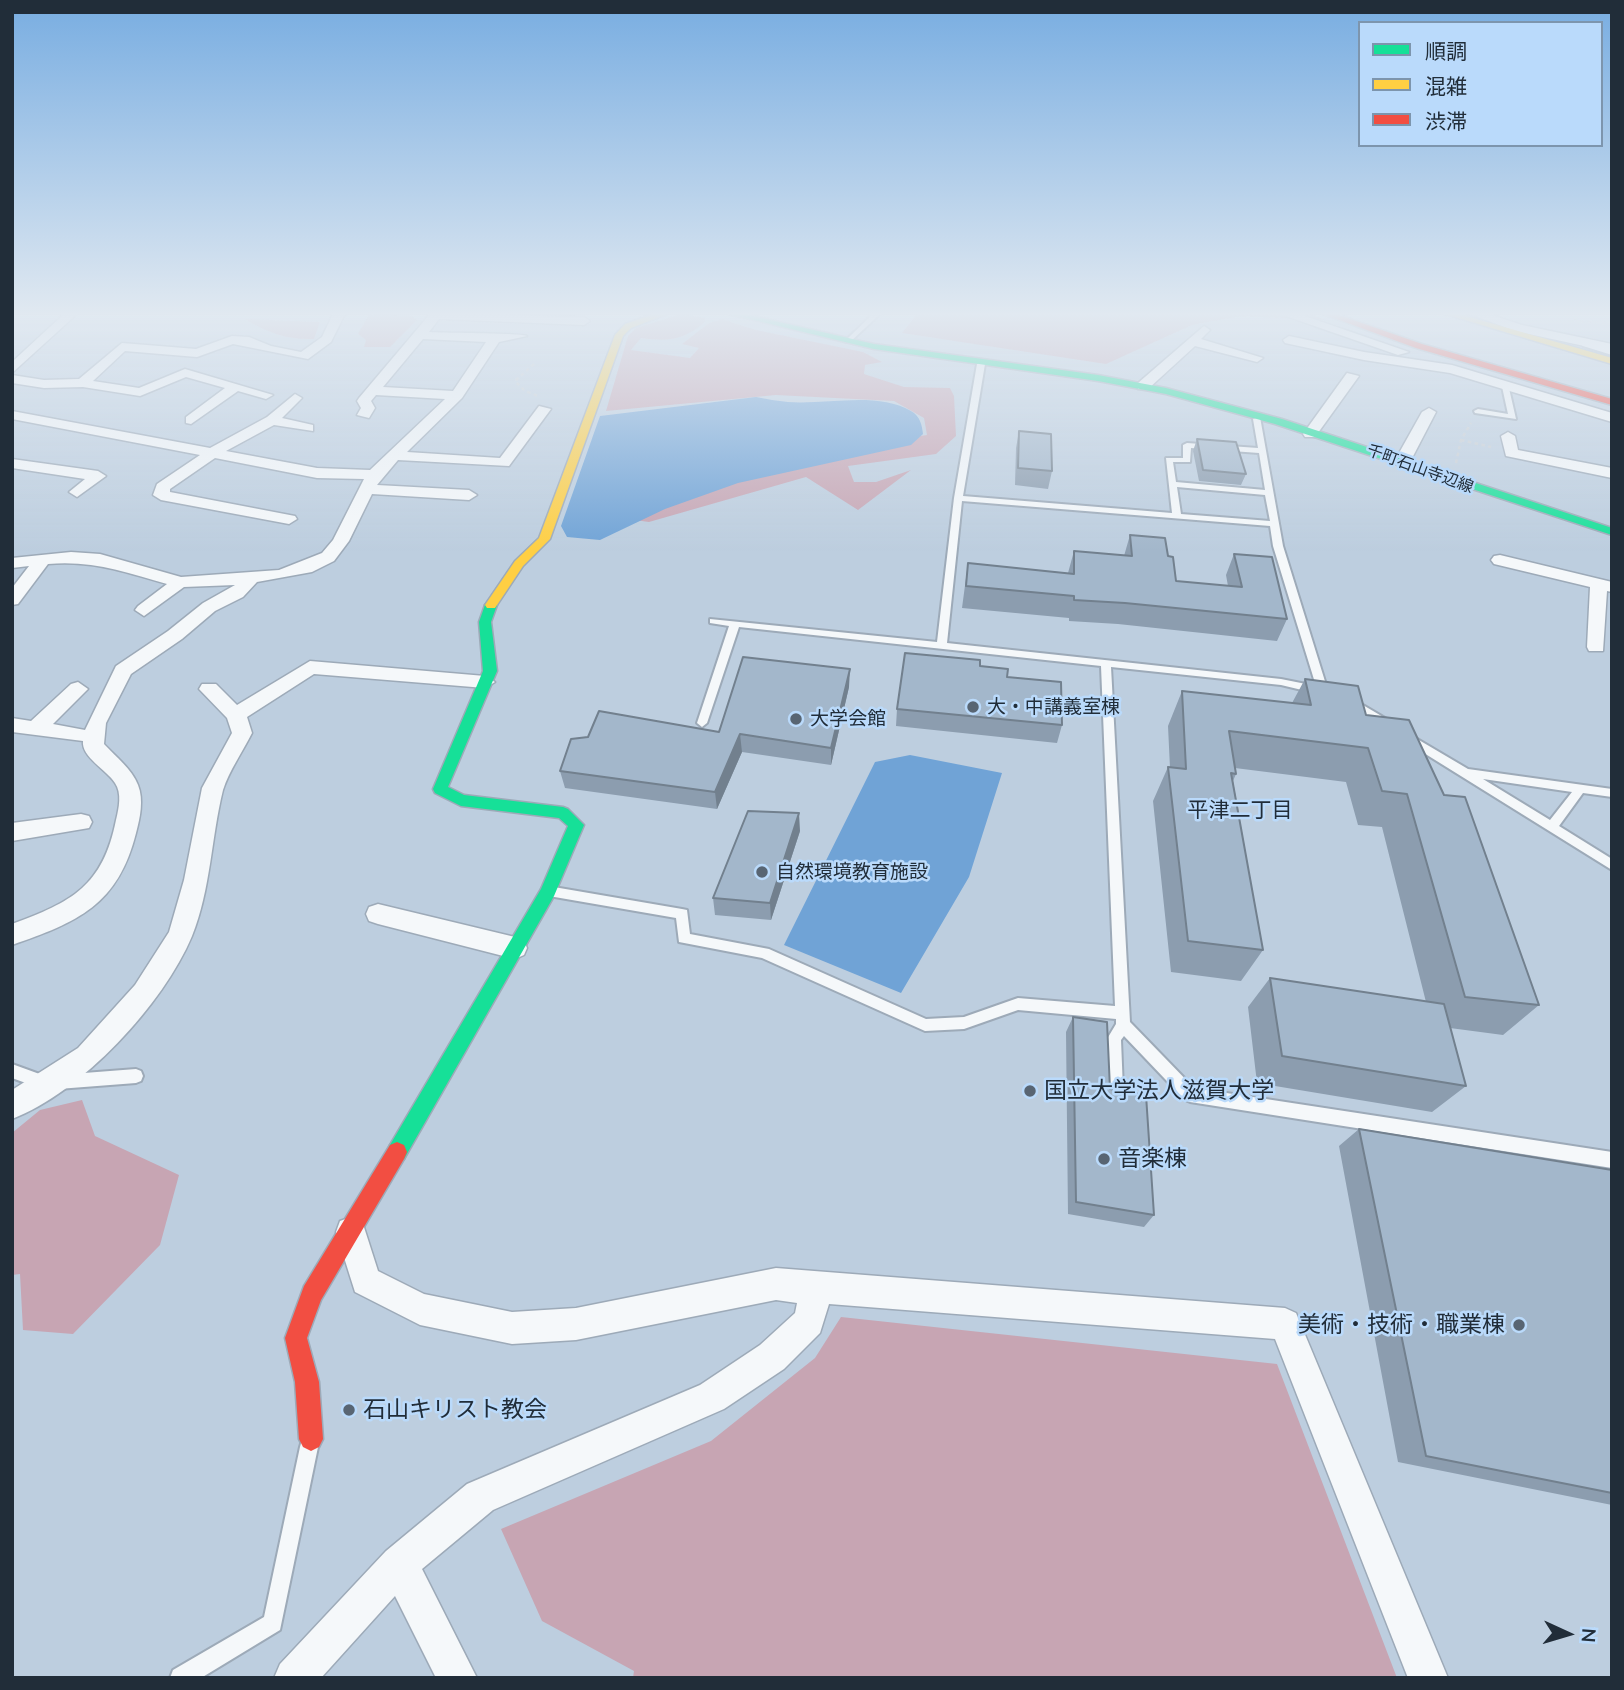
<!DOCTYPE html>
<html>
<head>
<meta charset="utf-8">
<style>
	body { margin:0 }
	#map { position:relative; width:1624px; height:1690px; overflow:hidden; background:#bdcedf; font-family:Mulish,"Noto Sans JP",sans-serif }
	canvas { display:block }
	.frame { position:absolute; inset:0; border:14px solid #212d39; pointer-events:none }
	.legend { position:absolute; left:1358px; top:21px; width:245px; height:126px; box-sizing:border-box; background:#badafb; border:2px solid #7d95ad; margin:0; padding:9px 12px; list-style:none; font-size:21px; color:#212d39 }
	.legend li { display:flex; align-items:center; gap:14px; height:35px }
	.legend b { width:35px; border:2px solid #7d95ad }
	.north { position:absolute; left:1533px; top:1599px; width:70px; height:70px; -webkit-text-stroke:5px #badafb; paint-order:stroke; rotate:94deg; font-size:19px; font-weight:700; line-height:28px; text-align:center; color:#212d39 }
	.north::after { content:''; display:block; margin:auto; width:24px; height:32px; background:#212d39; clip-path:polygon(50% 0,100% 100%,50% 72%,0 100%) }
</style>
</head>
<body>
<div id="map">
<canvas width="1624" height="1690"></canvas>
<div class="frame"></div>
<ul class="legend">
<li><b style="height:9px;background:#16e098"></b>順調</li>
<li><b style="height:9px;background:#ffcf43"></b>混雑</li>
<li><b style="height:9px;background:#f24e42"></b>渋滞</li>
</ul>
<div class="north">N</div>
</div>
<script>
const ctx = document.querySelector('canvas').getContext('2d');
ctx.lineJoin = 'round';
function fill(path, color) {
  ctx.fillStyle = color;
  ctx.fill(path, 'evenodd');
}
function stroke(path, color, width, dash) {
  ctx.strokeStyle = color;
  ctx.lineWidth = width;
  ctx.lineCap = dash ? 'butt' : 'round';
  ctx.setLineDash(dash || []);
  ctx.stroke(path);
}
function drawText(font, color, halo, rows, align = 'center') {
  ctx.font = font + ' Mulish,"Noto Sans JP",sans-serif';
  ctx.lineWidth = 5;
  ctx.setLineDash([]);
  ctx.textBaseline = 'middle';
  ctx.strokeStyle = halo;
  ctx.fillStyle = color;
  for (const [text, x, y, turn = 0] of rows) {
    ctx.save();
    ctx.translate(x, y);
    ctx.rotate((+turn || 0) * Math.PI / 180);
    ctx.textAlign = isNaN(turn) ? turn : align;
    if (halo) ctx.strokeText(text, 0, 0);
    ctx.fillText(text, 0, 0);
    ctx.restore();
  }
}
fill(new Path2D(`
	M369 314 411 316 417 320 390 347H364L366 340 358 334Z
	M681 314 705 318V322C684 340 669 342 641 338L631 350 690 358 699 348 682 344 709 323 722 319 756 330 863 352 882 362 865 365 864 374 904 387 950 388 954 396 956 436 936 454 848 466 854 482H876L911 470 858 510 806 477 649 522 627 519 723 480 866 444 927 435 924 418 894 401 776 395 606 411 628 336 636 328Z
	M917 314H1309L1326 320 1241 316 1192 325 1106 364 902 333Z
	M245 319 320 322 314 339C287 340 268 333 245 319Z
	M82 1100 95 1136 179 1175 160 1245 73 1334 23 1330 20 1274 12 1275V1133L40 1110Z
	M841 1317 1277 1364 1397 1678H633L634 1671 542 1621 501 1529 711 1441 815 1358Z`), '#c7a5b3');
fill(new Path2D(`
	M756 397C767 399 777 401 788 402 826 405 877 391 911 411 920 416 922 425 923 434L911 445 738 483 665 509 600 540 567 537 561 526 600 416Z
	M910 755 1002 773 969 877 901 993 784 945 875 762Z`), '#70a3d6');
const lane = new Path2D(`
	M873 314H880L850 342H846V340Z
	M1585 343 1612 351V355L1583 346 1582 345Z
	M981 362 985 364 963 496 1172 513 1166 458H1183V445L1187 443 1258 448 1253 419 1260 417 1283 546 1328 691 1323 695 1281 685 1111 667 1130 1022 1194 1088 1612 1152V1168L1190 1102 1185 1100 1124 1036 1121 1040 1123 1090 1121 1095 1116 1097 1111 1095 1109 1090 1107 1039 1116 1024V1019L1018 1010 964 1029 925 1031 762 958 679 942 676 918 543 895 542 891 543 887 548 886 682 909 687 910 690 934 769 949 926 1019 964 1017 1018 998 1115 1006 1101 666 739 627 707 723 702 727 697 723 729 626 710 623V619L937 642 954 498 977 364ZM1191 448 1259 453 1265 490 1176 482 1173 462H1190ZM1177 487 1265 495 1270 521 1181 514ZM962 501 1270 526 1273 546 1316 686 1281 679 947 643Z
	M1501 382 1508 384 1516 419 1475 413 1474 411 1478 409 1508 414Z
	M1351 698 1390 721 1391 724 1390 727H1382L1347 705 1346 702Z
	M1407 733 1468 769 1612 789V797L1583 793 1559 826 1612 859V870L1403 740 1401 737ZM1483 779 1572 792 1550 820Z
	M12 1064 45 1076 136 1069 141 1071 143 1076 141 1081 136 1083 45 1090 12 1078Z
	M309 1438 316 1440 318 1447 280 1630 201 1678H170L173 1670 264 1617 300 1447 302 1440Z`);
const street = new Path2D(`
	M64 314H77L12 373V362Z
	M333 314H345L331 342 308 359 233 344 197 357 125 351 93 381 139 388 185 369 273 395 266 399 238 391 191 424 186 423V417L225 388 186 377 140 396 83 387 44 388 12 383V375L44 380 79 379 122 343 196 349 232 336 249 337 271 346 301 352 322 337Z
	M430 314 584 317 590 321 584 325 439 319 429 332C442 333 523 333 527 336L499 342 462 398 407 452 500 458 539 406 551 409 509 466 398 460 377 485 469 490 477 495 469 500 372 494 349 541 334 561 312 572 257 582 243 597 215 611 182 639 131 674 106 723 104 744C116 757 132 769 138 785 144 800 140 818 136 833 118 905 78 922 12 945V924C72 902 103 886 116 820 119 808 122 793 115 783 107 770 81 757 83 741L12 732V718L31 721 71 684 78 682 88 689 53 724 85 730 116 666 168 631 203 603 235 585 184 587 144 616 135 610 138 606 167 584C126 572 91 560 48 564L18 604 12 605V588L29 566 12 568V558L71 552 100 554 181 577 279 570 322 553 333 540 364 479 317 478 215 458 170 489V492L295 516 297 519 289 524 161 500 153 495 157 484 200 455 12 419V411L210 448 267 417 295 394 302 398 282 418 313 425V431L274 425 226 451 317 468 370 470 445 399 376 395 371 401 375 408 369 418 357 415 361 408 357 401 359 398ZM423 339 486 342 453 391 383 387Z
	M1280 314H1299L1409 352 1398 355Z
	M1470 314H1489L1522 325 1612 344V352L1515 331Z
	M1204 326 1210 330 1201 339 1263 358 1257 362 1195 346 1148 389H1138V383Z
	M1289 336 1364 352 1452 365 1612 413V422L1450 373 1364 360 1285 343 1283 340Z
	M1347 373 1359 376 1315 437H1305L1303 434Z
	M1429 408 1436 412 1410 462 1407 465H1397L1394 462 1422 412Z
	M1508 432 1515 436 1518 450 1612 468V478L1506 456 1501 436Z
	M12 459 98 471 106 476 77 497 69 492 85 479 12 468Z
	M1500 555 1612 582V592L1607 591 1603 651H1589L1587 647 1590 587 1494 564 1491 560 1494 556Z
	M310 661 485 676 495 682 485 688 314 674 247 717 252 733C243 751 229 771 223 790 211 838 211 889 192 936 163 1005 82 1092 12 1119V1090L78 1048 135 985 169 932 184 880 202 788 232 733 227 718 199 689 202 684H216L237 705Z
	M81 814 89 816 92 822 89 828 12 841V823Z
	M378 904 515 937 524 941 527 948 524 955 515 959 378 924 369 921 366 914 369 907Z
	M351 1217 362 1221 378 1271 424 1294 512 1312 576 1308 776 1268 1285 1308 1296 1313 1448 1678H1408L1275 1339 829 1304 820 1333 784 1369 724 1409 493 1510 422 1569 477 1678H436L395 1596 321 1678H274L280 1664 386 1551 467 1484 700 1385 760 1345 795 1313 797 1303 776 1300 576 1340 512 1344 420 1325 355 1292 336 1232 340 1221Z`);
const fast = new Path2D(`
	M729 314H745L874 344 1098 375 1166 388 1282 419 1612 528V535L1275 424 1166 394 1098 381 874 349Z
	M491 601 497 605 491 622 497 671 448 787 464 795 563 807 568 809 584 825 554 896 404 1159 397 1162 390 1159 387 1152 390 1145 541 889 568 826 559 818 461 806 435 793 433 789 483 671 479 622 485 605Z`);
const slow = new Path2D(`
	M654 314H667L631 328 623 336 550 539 523 566 495 608H487L485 605 515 561 539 538 615 335 625 324Z
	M1445 314H1459L1612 358V364Z`);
const jam = new Path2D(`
	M1323 314H1336L1422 344 1612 399V405L1416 348Z
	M397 1142 404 1145 407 1152 404 1159 321 1300 307 1338 319 1382 323 1439 319 1447 311 1451 303 1447 299 1439 295 1382 285 1338 304 1286 390 1145Z`);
stroke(lane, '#9daab8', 4);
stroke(street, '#9daab8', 3);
stroke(fast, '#9daab8', 3);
stroke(slow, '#9daab8', 3);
stroke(jam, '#9daab8', 3);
stroke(new Path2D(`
	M1574 320 1612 324
	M534 364 515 381 525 391 538 396
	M1461 440 1491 447
	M1456 463 1461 440 1471 423`), '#cbd0d5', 2.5, [3.5, 3.5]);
fill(lane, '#f5f8fa');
fill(street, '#f5f8fa');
fill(fast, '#16e098');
fill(slow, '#ffcf43');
fill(jam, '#f24e42');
fill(new Path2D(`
	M1019 431 1052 471 1048 489 1015 485 1016 448Z
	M1197 439 1246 474 1241 485 1199 481 1193 451Z
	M1130 535 1168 556 1176 581 1228 586 1226 575 1234 554 1287 619 1277 641 1118 624 1069 621V618L962 608 968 563 1068 573 1074 551 1124 556Z
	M980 666 1007 677 1062 725 1057 743 896 726 897 709Z
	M1305 679 1366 715 1539 1005 1503 1035 1450 1028 1466 1086 1432 1112 1257 1083 1248 1007 1270 978 1426 1002 1382 827 1358 825 1346 782 1235 768 1236 774 1233 781 1263 950 1241 981 1171 972 1153 801 1168 767 1170 768 1168 726 1182 691 1292 703Z
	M849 687 831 765 742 752 717 809 565 788 560 771 719 732Z
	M800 831 771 920 715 915 713 898Z
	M1073 1017 1110 1089 1154 1215 1144 1227 1068 1214 1066 1032Z
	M1359 1129 1612 1170V1505L1398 1462 1339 1146Z`), '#8c9daf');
fill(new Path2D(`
	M850 669 849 687 831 765V748Z
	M740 734 742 752 717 809 715 792Z
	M799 813 800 831 771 920 770 903Z`), '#72808e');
const building = new Path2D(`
	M1019 431 1051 434 1052 471 1018 468Z
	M1197 439 1236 442 1246 474 1203 470Z
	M1130 535 1165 538 1168 556 1173 557 1176 581 1242 587 1234 554 1272 557 1287 619 1125 603 1074 600V596L966 586 968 563 1074 574V551L1132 556Z
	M905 653 980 660V666L1008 669 1007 677 1061 682 1062 725 897 709Z
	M743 657 850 669 831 748 740 734 715 792 560 771 571 739 588 737 599 711 719 732Z
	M1305 679 1358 686 1366 715 1409 720 1444 795 1465 797 1539 1005 1465 997 1407 794 1382 791 1368 748 1229 731 1236 774 1231 773 1263 950 1188 941 1168 767 1186 769 1182 691 1311 705Z
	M748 811 799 813 770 903 713 898Z
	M1270 978 1444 1004 1466 1086 1282 1056Z
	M1073 1017 1107 1022 1110 1089 1146 1095 1154 1215 1076 1202Z
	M1359 1129 1612 1170V1493L1426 1456Z`);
fill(building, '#a3b7cb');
stroke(building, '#72808e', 2);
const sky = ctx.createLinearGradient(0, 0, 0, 551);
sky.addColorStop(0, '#78ade1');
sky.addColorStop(0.57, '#e1e9f1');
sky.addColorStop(1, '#e1e9f100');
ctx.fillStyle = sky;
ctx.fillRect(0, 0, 1624, 551);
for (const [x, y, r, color] of [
	[973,707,7,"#586573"],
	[796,719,7,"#586573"],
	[762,872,7,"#586573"],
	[1030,1091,7,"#586573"],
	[1104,1159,7,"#586573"],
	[1519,1325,7,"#586573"],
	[349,1410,7,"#586573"]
]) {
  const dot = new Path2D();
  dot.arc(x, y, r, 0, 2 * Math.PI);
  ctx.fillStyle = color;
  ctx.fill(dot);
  stroke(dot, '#badafb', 2.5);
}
drawText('16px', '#212d39', '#badafb', [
	["千町石山寺辺線",1420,469,20]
]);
drawText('19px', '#212d39', '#badafb', [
	["大・中講義室棟",987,707],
	["大学会館",810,719],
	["自然環境教育施設",776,872]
], 'left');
drawText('21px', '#212d39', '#badafb', [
	["平津二丁目",1240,811]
]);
drawText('23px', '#212d39', '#badafb', [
	["国立大学法人滋賀大学",1044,1091],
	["音楽棟",1118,1159],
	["美術・技術・職業棟",1505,1325,"right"],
	["石山キリスト教会",363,1410]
], 'left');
</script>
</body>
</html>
